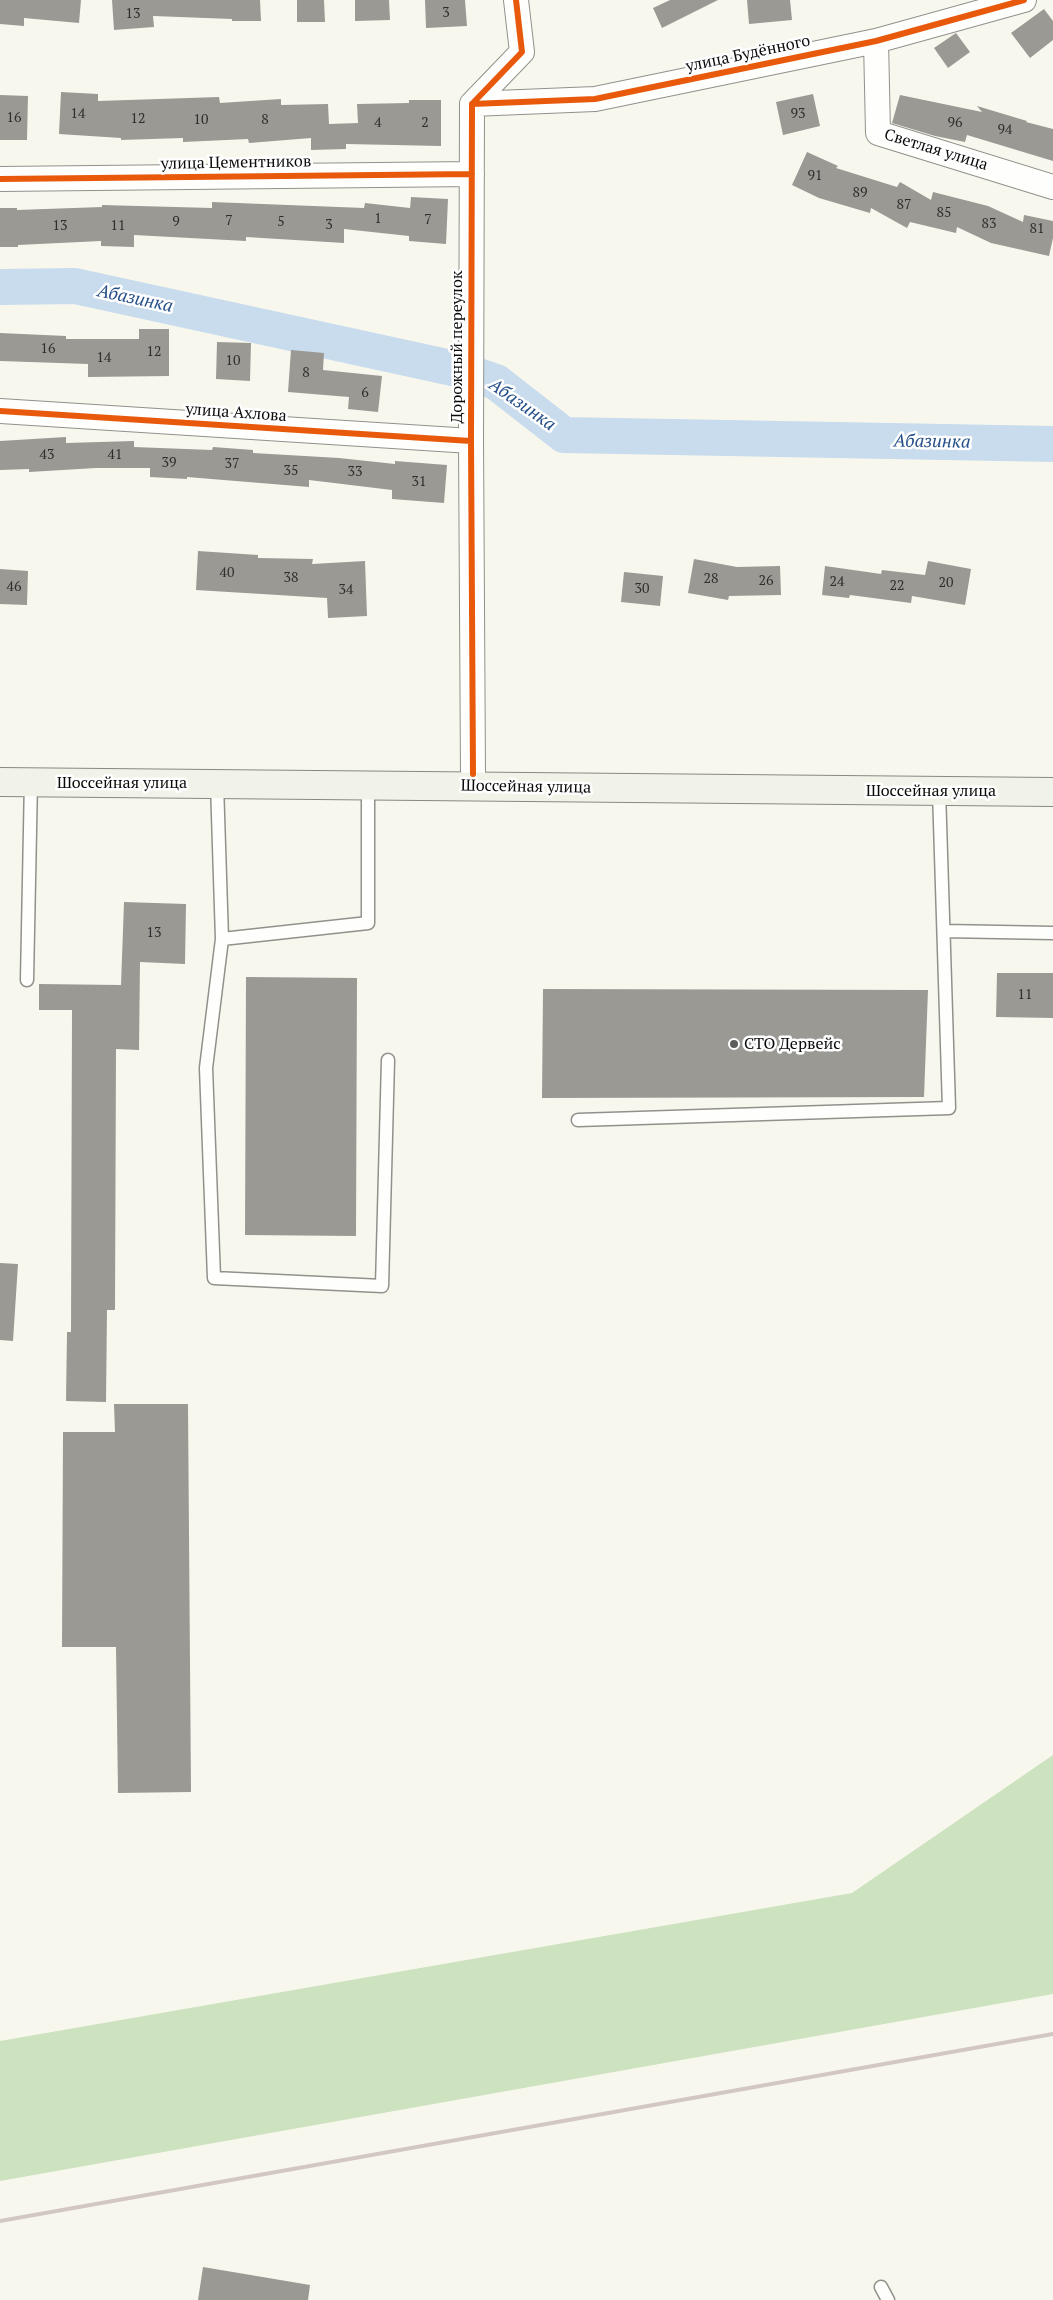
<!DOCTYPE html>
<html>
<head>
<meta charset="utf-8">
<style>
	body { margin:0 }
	canvas { display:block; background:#f8f7ed }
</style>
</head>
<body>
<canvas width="1053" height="2300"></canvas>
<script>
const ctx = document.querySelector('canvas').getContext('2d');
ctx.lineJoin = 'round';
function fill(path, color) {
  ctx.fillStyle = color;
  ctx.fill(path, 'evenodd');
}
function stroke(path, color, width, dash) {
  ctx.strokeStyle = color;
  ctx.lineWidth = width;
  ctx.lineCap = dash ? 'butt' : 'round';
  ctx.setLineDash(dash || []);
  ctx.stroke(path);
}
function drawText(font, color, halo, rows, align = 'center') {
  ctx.font = font + ' "PT Serif",serif';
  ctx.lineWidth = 5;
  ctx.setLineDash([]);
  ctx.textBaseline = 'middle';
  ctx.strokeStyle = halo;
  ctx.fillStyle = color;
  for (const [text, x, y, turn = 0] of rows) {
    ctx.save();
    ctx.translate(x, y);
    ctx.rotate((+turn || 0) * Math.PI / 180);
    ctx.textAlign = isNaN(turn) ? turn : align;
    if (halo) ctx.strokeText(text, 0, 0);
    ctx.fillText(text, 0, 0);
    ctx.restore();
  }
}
fill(new Path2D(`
	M1053 1755V1994L0 2181V2041L852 1893Z`), '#cde2bf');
stroke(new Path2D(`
	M0 287 75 286 461 370 496 382 564 435 1053 444`), '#c8dced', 36);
fill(new Path2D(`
	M0 0H81L79 23 24 18V26L0 24Z
	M112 0H260L261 21H232V19L153 16 154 27 114 30Z
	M297 0H324L325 22H297Z
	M355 0H389L390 20 355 21Z
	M425 0H465L467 26 426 28Z
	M670 0H718L662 28 653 8Z
	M747 0H790L792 20 749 24Z
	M1044 9 1053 21V40L1030 58 1011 33Z
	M956 33 970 52 948 68 934 48Z
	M61 92 98 94V101L219 97 220 103 281 99V105L328 104 329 124 358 123 357 104 409 103V100H441V146L346 144V149L311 150V138L249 143 248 139 183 142V138L121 140V138L59 134Z
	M813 94 820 126 783 135 776 102Z
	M0 95 28 96 27 140H0Z
	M900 95 982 112 977 106 1027 121 1026 122 1053 129V161L967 135 965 142 935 136 892 123Z
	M807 152 838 166 836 168 897 187 900 182 931 200 933 192 988 206 1023 222 1024 215 1053 221V238L1049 256 991 243 957 227 956 233 910 222 907 228 871 208 870 213 819 198 792 185Z
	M411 197 448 199 446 244 409 241V236L344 229V243L246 237V241L134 235V247L101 246V241L18 245V247H0V208H17V210L102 207V205L212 208V202L364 208 365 203 410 208Z
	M139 329H169V376L88 377V364L0 361V333L66 336V339H139Z
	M217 342 251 343 250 381 216 379Z
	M291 350 324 353 323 370 382 376 378 412 348 409 349 397 288 392Z
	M66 437V443L134 441V447L212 450 213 447 253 450V453L339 458 395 464V461L447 465 444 503 392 499V490L309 480V487L187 477V479L150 477V468H96L29 472V469L0 470V441Z
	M198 551 258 555V558L313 559 312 564 365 561 367 616 328 618 327 598 196 590Z
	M694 559 737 567 780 566 781 595 729 596 728 600 688 593Z
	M928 561 971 569 965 605 912 596 911 603 850 595 849 598 822 595 825 566 881 574 882 570 925 575Z
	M0 569 28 571 27 605 0 604Z
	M624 572 663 576 660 606 621 602Z
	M124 902 186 904 185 964 140 962 139 1050 116 1049 115 1310H107L106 1402 66 1401 67 1332H71L72 1010H39V984L121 985Z
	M997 973H1053V1018L996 1017Z
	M246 977 357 978 356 1236 245 1235Z
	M543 989 928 990 924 1097 542 1098Z
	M0 1263 18 1264 13 1341 0 1340Z
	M114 1404H188L191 1792 118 1793 116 1647H62L63 1432H115Z
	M203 2267 310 2285 308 2300H198Z`), '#9a9994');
const service = new Path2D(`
	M217 784 222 939
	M368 785V923L222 939 206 1068 214 1278 382 1286 388 1060
	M944 931 1053 933
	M27 980 31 780
	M578 1120 949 1108 939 791
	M881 2287 888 2300`);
const minor = new Path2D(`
	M876 41 878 133 1053 187
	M472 104 595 99 876 41 1024 0
	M0 179 472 174
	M0 411 471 441
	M473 774 471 441 472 104 522 52 516 0`);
const secondary = new Path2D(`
	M0 782 1053 792`);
stroke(service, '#91918c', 15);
stroke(minor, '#91918c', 26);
stroke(secondary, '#888783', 30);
stroke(service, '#fefefc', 12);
stroke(minor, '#fefefc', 24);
stroke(secondary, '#f2f3e8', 28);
stroke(new Path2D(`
	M0 2221 1053 2034`), '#d3c7c4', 4);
stroke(new Path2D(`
	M472 104 595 99 876 41 1024 0
	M0 179 472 174
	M0 411 471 441
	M473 774 471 441 472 104 522 52 516 0`), '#e8590c', 6);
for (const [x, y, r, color] of [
	[734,1044,5,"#5d5d59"]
]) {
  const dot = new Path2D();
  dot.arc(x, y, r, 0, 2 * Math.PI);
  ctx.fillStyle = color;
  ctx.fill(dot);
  stroke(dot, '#fff', 2);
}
drawText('14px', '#2e2e2c', null, [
	["3",446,13],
	["13",133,14],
	["14",78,114],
	["93",798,114],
	["16",14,118],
	["12",138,119],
	["10",201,120],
	["8",265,120],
	["4",378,123],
	["2",425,123],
	["96",955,123],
	["94",1005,130],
	["91",815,176],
	["89",860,193],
	["87",904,205],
	["85",944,213],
	["1",378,219],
	["7",428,220],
	["7",229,221],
	["9",176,222],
	["5",281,222],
	["83",989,224],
	["3",329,225],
	["13",60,226],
	["11",118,226],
	["81",1037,229],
	["16",48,349],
	["12",154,352],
	["14",104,358],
	["10",233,361],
	["8",306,373],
	["6",365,393],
	["43",47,455],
	["41",115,455],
	["39",169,463],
	["37",232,464],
	["35",291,471],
	["33",355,472],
	["31",419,482],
	["40",227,573],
	["38",291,578],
	["28",711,579],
	["26",766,581],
	["24",837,582],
	["20",946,583],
	["22",897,586],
	["46",14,587],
	["30",642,589],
	["34",346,590],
	["13",154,933],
	["11",1025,995]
]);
drawText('16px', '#0a0a0a', '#fff', [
	["улица Будённого",748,54,-12],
	["Светлая улица",936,150,17],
	["улица Цементников",236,163,-1],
	["Дорожный переулок",457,347,-90],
	["улица Ахлова",236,413,4],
	["Шоссейная улица",122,783],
	["Шоссейная улица",526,787,1],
	["Шоссейная улица",931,791]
]);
drawText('16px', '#0a0a0a', '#fff', [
	["СТО Дервейс",744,1044]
], 'left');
drawText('italic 18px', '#254f89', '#fff', [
	["Абазинка",135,299,12],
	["Абазинка",522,405,35],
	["Абазинка",932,442,1]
]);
</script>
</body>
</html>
